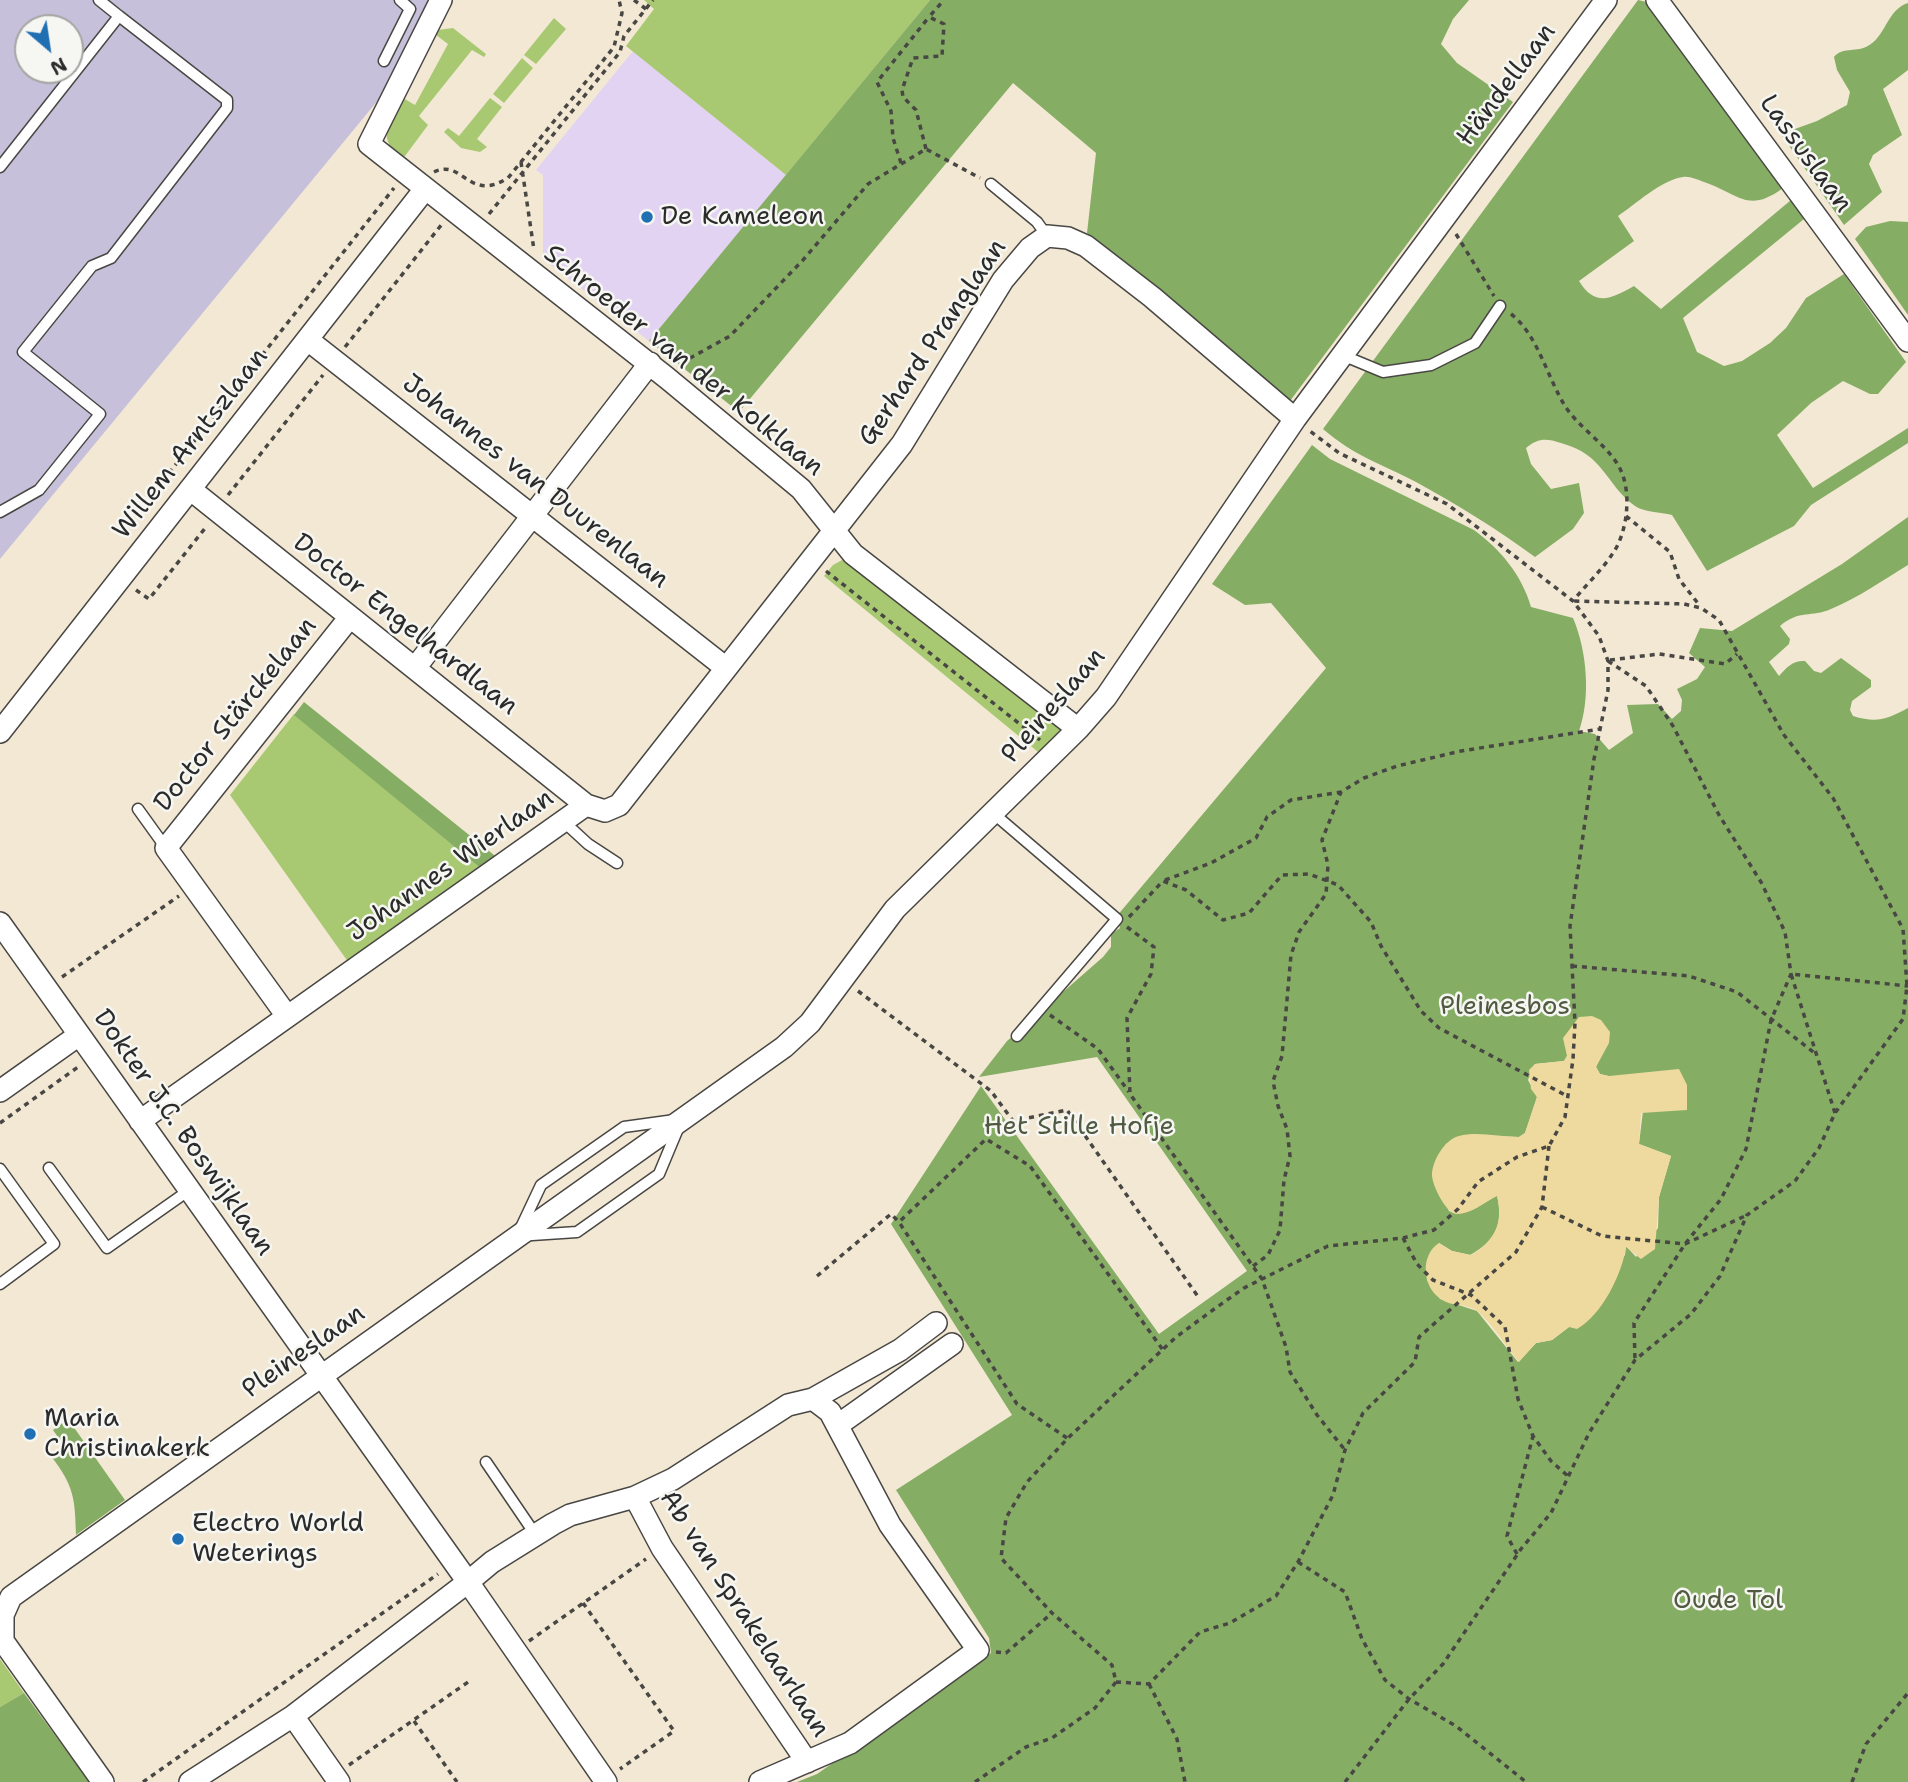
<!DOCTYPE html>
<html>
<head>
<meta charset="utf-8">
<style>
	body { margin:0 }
	#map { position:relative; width:1908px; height:1782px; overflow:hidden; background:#f2e8d4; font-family:"Shantell Sans",sans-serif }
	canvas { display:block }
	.north { position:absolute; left:14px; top:14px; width:70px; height:70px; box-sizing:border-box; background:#f6f6f2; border:2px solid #a5a5a2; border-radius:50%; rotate:151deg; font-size:19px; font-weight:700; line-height:28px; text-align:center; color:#2b2b2b }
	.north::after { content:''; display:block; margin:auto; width:24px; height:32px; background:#1f6fb2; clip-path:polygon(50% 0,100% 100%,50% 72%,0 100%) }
</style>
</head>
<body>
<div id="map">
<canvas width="1908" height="1782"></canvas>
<div class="north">N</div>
</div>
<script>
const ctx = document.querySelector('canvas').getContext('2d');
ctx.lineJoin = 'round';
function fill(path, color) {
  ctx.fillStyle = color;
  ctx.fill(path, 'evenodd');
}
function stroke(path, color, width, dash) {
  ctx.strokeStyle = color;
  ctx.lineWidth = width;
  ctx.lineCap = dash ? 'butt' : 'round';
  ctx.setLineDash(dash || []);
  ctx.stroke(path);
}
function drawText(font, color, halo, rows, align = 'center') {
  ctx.font = font + ' "Shantell Sans",sans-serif';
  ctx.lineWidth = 5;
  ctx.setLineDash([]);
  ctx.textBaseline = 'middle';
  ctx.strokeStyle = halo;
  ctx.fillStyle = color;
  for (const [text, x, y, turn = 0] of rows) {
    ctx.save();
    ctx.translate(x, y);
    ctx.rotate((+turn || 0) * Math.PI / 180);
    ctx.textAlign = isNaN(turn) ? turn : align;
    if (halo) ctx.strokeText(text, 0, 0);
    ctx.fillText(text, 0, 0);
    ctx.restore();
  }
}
fill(new Path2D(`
	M633 51 786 175 649 341 543 259V175L536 170Z`), '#e3d3f2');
fill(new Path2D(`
	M0 0H431L379 99 0 559ZM28 28H70V70H28Z`), '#c6c0da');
fill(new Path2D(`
	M644 0H930L786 175 626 46 654 9Z
	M554 18 566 29 536 64 524 55Z
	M453 28 486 54 484 57 472 50 419 116 428 125 405 156 399 157C376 134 390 124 403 98L415 105 448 44 436 35 438 30Z
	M522 58 533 68 504 103 493 94Z
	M490 98 502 107 477 139 487 147 480 152 461 148 444 132 448 128 459 136Z
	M844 559 1060 728 1064 734 1043 756 824 576 833 565Z
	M294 714 484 871 351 966 230 795Z
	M0 1659 24 1693 0 1707Z`), '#a8c972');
fill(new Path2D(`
	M930 0H1469L1453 19 1441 44 1457 63 1513 102 1290 401 1196 320 1087 233 1096 153 1013 83 739 412 649 341Z
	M1638 0 1651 3 1783 188C1748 214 1739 194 1704 182 1698 180 1690 176 1683 177 1661 180 1636 204 1618 216L1634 241 1579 281C1595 307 1611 299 1634 286L1661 309 1791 200 1804 219 1683 318 1697 352 1724 366 1742 361 1770 343 1786 328 1806 298 1844 274 1906 362 1878 394H1870L1843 381 1811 403 1777 435 1813 488 1908 428V443L1811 505 1794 526 1707 571 1672 515C1661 512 1643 512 1635 506 1604 483 1605 455 1561 443 1546 438 1538 438 1526 448L1531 464 1551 489 1579 483 1584 513 1573 529 1535 557C1497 529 1458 505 1416 482 1382 464 1354 456 1323 429Z
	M1908 3V70L1883 89 1902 135 1873 155 1869 164 1882 192 1844 225 1781 134 1817 121 1847 105 1850 92 1837 70 1834 57C1842 47 1855 52 1866 47 1886 38 1886 10 1908 3Z
	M1890 221 1908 222V315L1855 239 1866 227Z
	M1312 445 1330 459 1474 530C1500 549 1522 575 1531 607L1573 618C1587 651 1591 697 1579 731L1595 734 1609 750 1633 733 1627 705 1658 704 1672 719 1681 711 1682 700 1677 689 1697 679 1705 667 1689 653 1700 628 1732 631 1842 564 1908 517V565C1883 580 1858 598 1831 609 1811 618 1800 609 1780 626L1790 639 1789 644 1769 662 1779 676C1787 667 1793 660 1805 661L1814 671 1821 673 1841 658 1871 680V687L1852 701 1850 710 1853 716C1876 723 1886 720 1908 708V1782H797L817 1774 991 1653 989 1638 896 1490 1012 1415 891 1224 981 1086 1159 1334 1247 1271 1097 1057 979 1077 1007 1041 1103 957 1111 947V934L1120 928 1116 917 1326 668 1271 603 1245 605 1212 584ZM1567 1056 1599 1059 1596 1067 1600 1074 1608 1076 1643 1111 1639 1144 1671 1156 1659 1197 1658 1228 1636 1257 1626 1246 1625 1255 1569 1327 1552 1340 1536 1343 1518 1362 1477 1311 1440 1299 1427 1280 1439 1243 1452 1251 1470 1255C1497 1240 1503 1224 1497 1195 1484 1203 1464 1219 1449 1211 1433 1179 1428 1177 1446 1144L1469 1135 1519 1137 1525 1133 1537 1097 1528 1080 1535 1064 1564 1061Z
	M304 702 494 855 498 859 484 871 294 715Z
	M68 1419 125 1500 76 1535C75 1498 74 1486 51 1456L65 1447 53 1430Z
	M24 1693 88 1780 90 1782H0V1707Z`), '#86ad64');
fill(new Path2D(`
	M1592 1016 1601 1020 1610 1032 1609 1043 1596 1067 1600 1074 1609 1076 1679 1069 1687 1085V1110L1641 1113 1639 1144 1671 1156 1659 1197 1655 1249 1641 1259 1626 1247C1622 1274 1602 1315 1577 1329L1569 1327 1552 1340 1536 1343 1519 1362C1506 1347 1493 1324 1477 1311 1467 1303 1451 1307 1441 1299 1422 1287 1420 1255 1439 1243L1452 1251 1471 1255C1495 1241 1504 1222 1497 1196 1485 1202 1471 1214 1457 1214 1446 1214 1432 1185 1432 1175 1432 1161 1445 1139 1459 1136 1477 1131 1500 1137 1519 1137L1525 1133 1537 1097 1531 1089 1529 1070 1535 1064 1564 1061 1567 1056 1563 1038 1579 1017Z`), '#eeda9e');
const lane = new Path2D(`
	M384 61 410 9 400 0
	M0 167 119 16 99 0
	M991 184 1037 222 1047 236
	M1342 355 1383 372 1431 365 1475 343 1500 306
	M0 512 39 490 100 414 23 352 92 266 111 258 227 108V100L119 16
	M138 809 166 848
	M993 813 1117 919 1017 1036
	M563 821 588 844 617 863
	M682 1119 659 1174 577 1232 517 1236 541 1185 624 1127Z
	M49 1168 107 1248 188 1191
	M0 1169 54 1244 0 1284
	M486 1462 535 1534`);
const street = new Path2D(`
	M441 0 369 144 667 378 801 489 853 554 1078 729
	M1657 0 1908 341
	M308 340 726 668
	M190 489 586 805
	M415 668 650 363
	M0 732 425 189
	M0 923 468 1582 293 1716 190 1782
	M287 1016 166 848 350 617
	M0 1091 79 1035
	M140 1121 586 805 605 811 619 805 902 444 1003 280 1030 248 1047 236 1068 238 1086 246 1152 297 1295 419
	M838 1425 952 1344
	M635 1497 662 1548 807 1762
	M293 1716 339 1782
	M103 1782 3 1641V1615L11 1597 784 1047 810 1023 895 909 1078 729 1106 697 1295 419 1606 0
	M606 1782 468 1582 492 1562 553 1524 570 1515 635 1497 673 1479 788 1405 813 1399 900 1350 936 1323
	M760 1782 850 1743 978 1650 890 1525 830 1412 813 1399`);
stroke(lane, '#494744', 13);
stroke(street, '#494744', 24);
stroke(new Path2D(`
	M634 0 646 9
	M926 149 916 110 903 97 902 90 913 58 942 56 944 24 929 17 944 0
	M521 162 534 250
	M901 163 893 138 891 111 877 82 929 17
	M434 172C463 158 468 203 508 178L614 47 622 13 619 0
	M489 214 620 52 624 36 653 0
	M1456 234 1494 296
	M1511 314C1538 335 1547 377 1565 406 1579 428 1605 443 1618 465 1633 489 1628 534 1611 556 1600 572 1585 586 1573 601
	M345 347 442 224
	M681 363 730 336 803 260 868 184 926 149 980 178
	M169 473 394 188
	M228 495 323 375
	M1626 516 1670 552 1679 579 1700 606
	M826 571 1040 740
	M136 590 149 599 206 527
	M1610 660 1659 654 1725 664 1737 654
	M1608 661 1646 686 1673 726 1719 815 1761 882 1785 932 1791 974 1771 1020 1746 1149 1721 1199 1685 1244 1634 1323 1635 1360
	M1165 880 1211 863 1256 838 1267 817 1291 800 1341 792
	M1129 917 1163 881 1186 890 1223 920 1249 913 1282 875 1309 874 1338 885 1371 922 1381 946 1421 1011 1439 1028 1567 1096
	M1127 927 1154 947 1151 974 1127 1018 1130 1094 1262 1279 1286 1347 1290 1372 1317 1415 1345 1450
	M1572 966 1689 976 1737 992 1817 1055
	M62 977 179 896
	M858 991 991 1091 1013 1121 1067 1110 1199 1298
	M1050 1015 1098 1049 1129 1092
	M1835 1113 1791 974 1908 986
	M0 1123 78 1067
	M1542 1207 1602 1236 1685 1244 1747 1215
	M1403 1238 1417 1264 1433 1280 1471 1295 1505 1327 1518 1399 1533 1436 1551 1461 1569 1477
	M1253 1266 1268 1255 1280 1230 1284 1180 1290 1156 1287 1129 1278 1106 1273 1081 1282 1056 1291 955 1299 932 1326 894 1328 865 1322 840 1341 792 1364 778 1397 766 1461 751 1600 729
	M817 1276 891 1214 899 1222
	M1067 1438 1017 1404 899 1222 986 1139 1030 1166 1163 1350
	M1517 1554 1507 1536 1533 1436
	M1298 1562 1345 1592 1362 1639 1385 1680 1409 1699 1456 1726 1526 1782
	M583 1603 674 1731 620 1769
	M529 1641 646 1559
	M996 1652 1006 1653 1052 1613
	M1116 1682 1149 1684 1200 1632 1230 1623 1276 1596 1298 1562 1333 1495 1345 1450 1363 1413 1415 1362 1419 1337 1516 1252 1542 1207 1549 1146
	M1149 1684 1177 1739 1185 1782
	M414 1721 457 1782
	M349 1765 471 1680
	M143 1782 438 1574
	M975 1782 1026 1747 1052 1738 1095 1708 1116 1682 1112 1665 1052 1613 1001 1558 1006 1518 1027 1482 1068 1438 1175 1338 1210 1312 1244 1288 1328 1246 1403 1238 1434 1230 1458 1209 1478 1182 1517 1157 1549 1146 1565 1117 1573 1059 1575 1023 1570 926 1594 759 1608 690V661L1599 636 1573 601 1447 504 1339 453 1310 431
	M1345 1782 1409 1699 1443 1664 1521 1549 1551 1513 1589 1433 1635 1360 1691 1314 1720 1276 1747 1215 1795 1181 1819 1148 1835 1113 1903 1019 1907 986 1903 929 1833 798 1784 735 1719 620 1701 608 1684 604 1573 601
	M1852 1782 1866 1744 1908 1693`), '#494744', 3.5, [5, 5]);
stroke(lane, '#fff', 10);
stroke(street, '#fff', 21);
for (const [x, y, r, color] of [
	[647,217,7,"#1f6fb2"],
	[30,1434,7,"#1f6fb2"],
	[178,1539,7,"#1f6fb2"]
]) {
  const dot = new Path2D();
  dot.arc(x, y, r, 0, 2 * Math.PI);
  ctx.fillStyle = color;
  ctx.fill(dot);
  stroke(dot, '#f6f6f2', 2.5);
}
drawText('26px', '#2b2b2b', '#f6f6f2', [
	["Händellaan",1507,85,-53],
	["Lassuslaan",1805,154,54],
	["Gerhard Pranglaan",933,343,-56],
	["Schroeder van der Kolklaan",683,361,39],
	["Willem Arntszlaan",191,444,-52],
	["Johannes van Duurenlaan",535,482,38],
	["Doctor Engelhardlaan",405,625,38],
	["Pleineslaan",1054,706,-49],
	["Doctor Stärckelaan",236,715,-51],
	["Johannes Wierlaan",451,866,-35],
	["Dokter J.C. Boswijklaan",183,1133,55],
	["Pleineslaan",304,1352,-35],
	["Ab van Sprakelaarlaan",744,1614,57]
]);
drawText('26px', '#2b2b2b', '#f6f6f2', [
	["De Kameleon",661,217],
	["Maria",44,1419],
	["Christinakerk",44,1449],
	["Electro World",192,1524],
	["Weterings",192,1554]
], 'left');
drawText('26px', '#505a40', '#f6f6f2', [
	["Pleinesbos",1505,1007],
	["Het Stille Hofje",1079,1127],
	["Oude Tol",1728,1601]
]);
</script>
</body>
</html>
